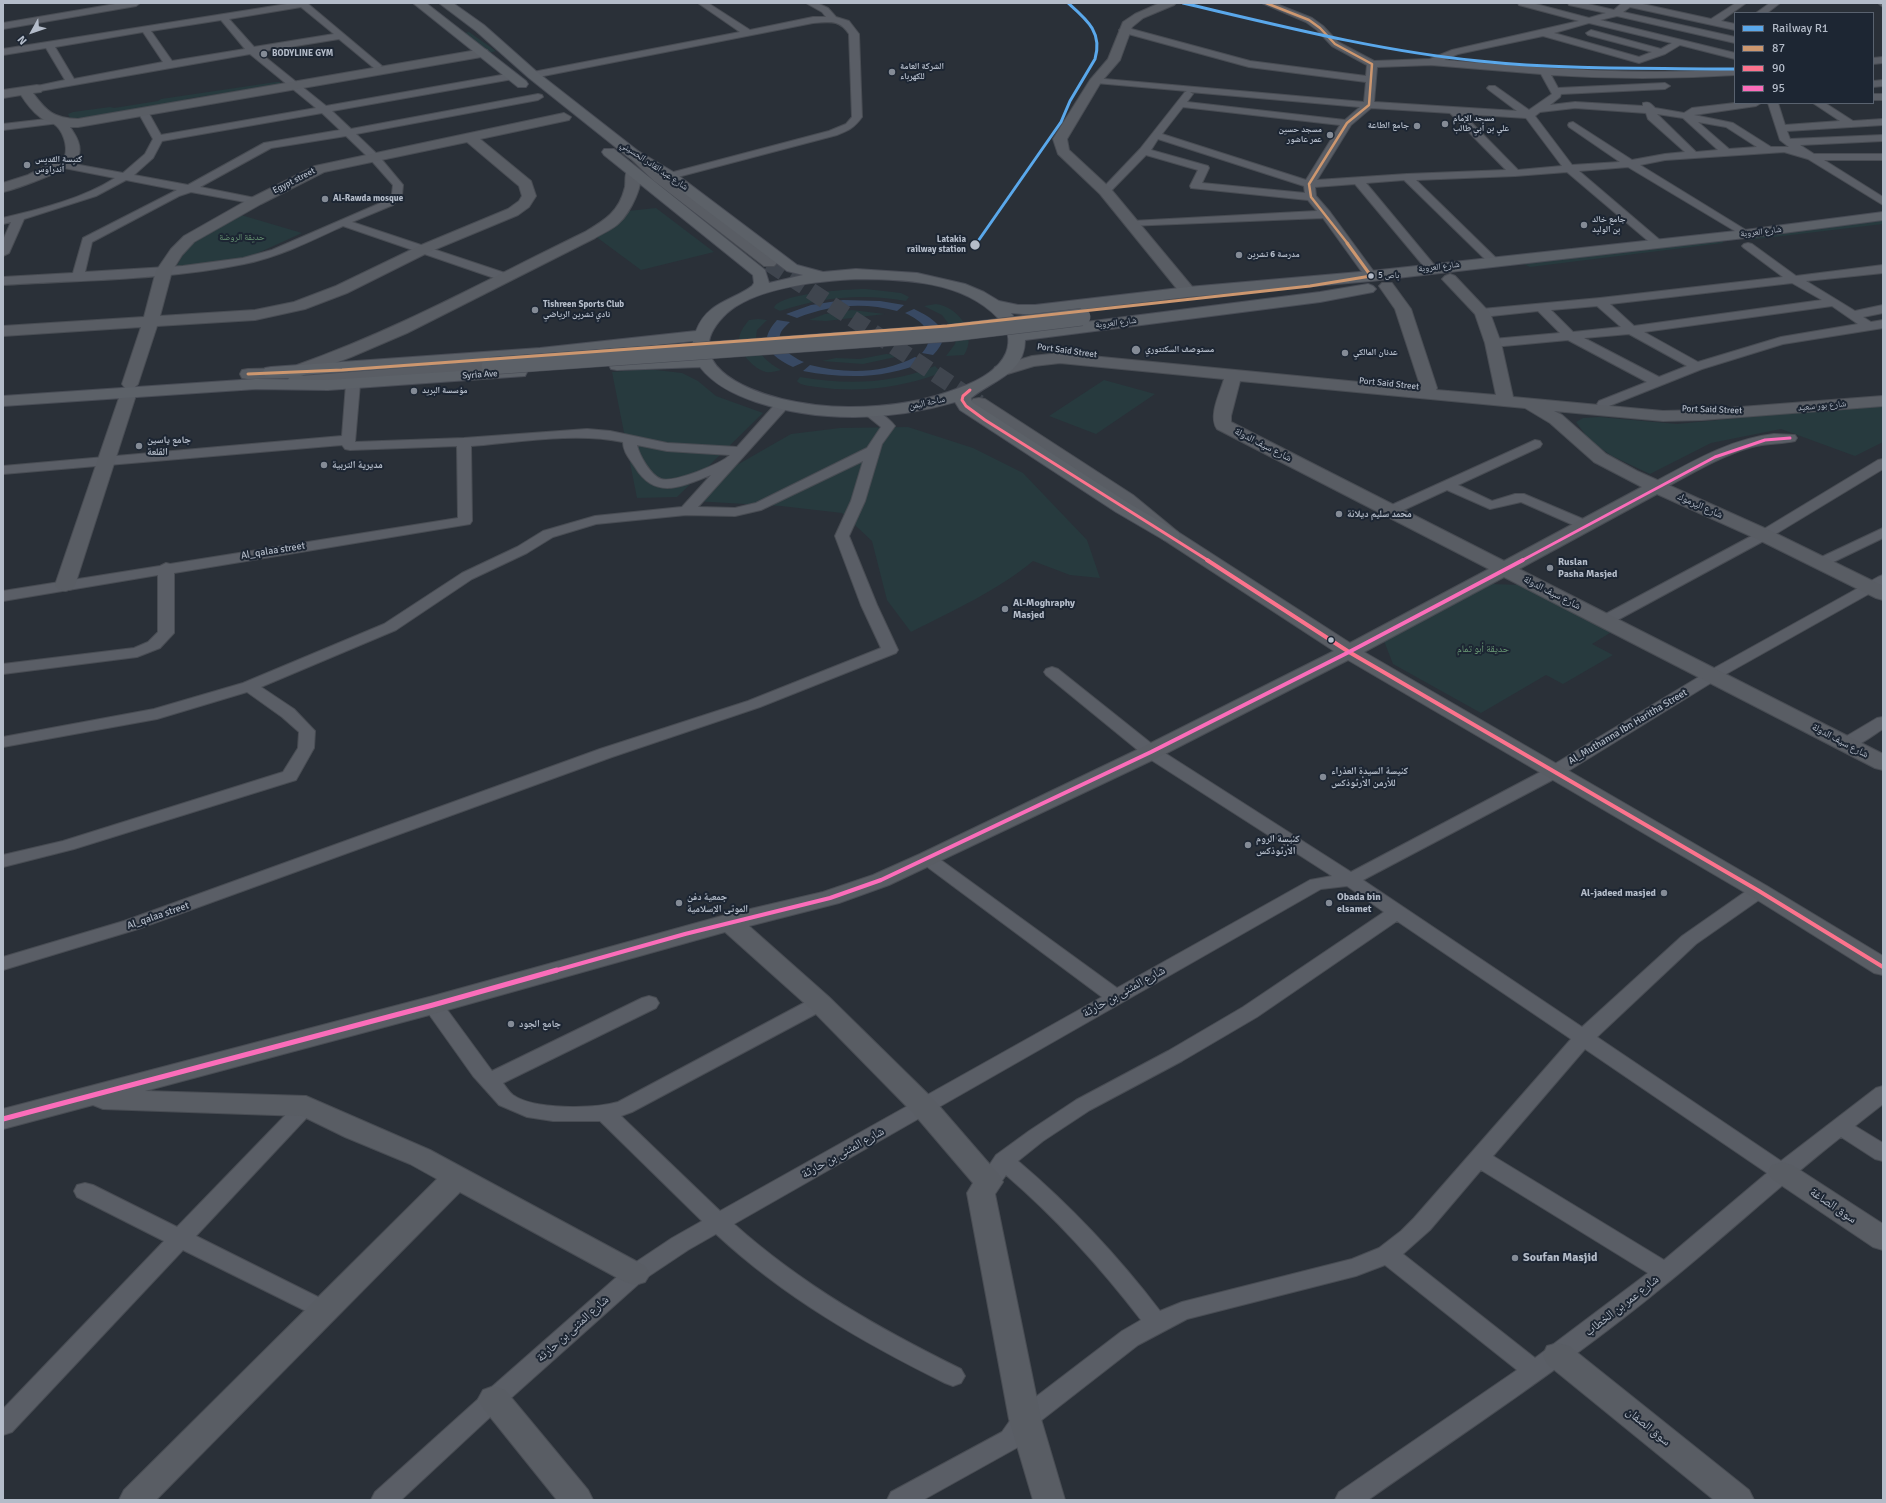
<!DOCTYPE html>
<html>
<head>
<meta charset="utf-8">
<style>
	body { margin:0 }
	#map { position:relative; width:1886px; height:1503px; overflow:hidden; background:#2a3038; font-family:Signika,sans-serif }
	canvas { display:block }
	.frame { position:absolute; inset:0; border:4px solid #b4bcc9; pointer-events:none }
	.legend { position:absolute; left:1734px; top:12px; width:140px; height:92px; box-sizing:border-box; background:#1d2633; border:1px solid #59626f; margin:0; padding:5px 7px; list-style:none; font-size:12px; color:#b4bcc9 }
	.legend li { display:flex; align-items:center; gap:8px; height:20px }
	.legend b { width:20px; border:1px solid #59626f }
	.north { position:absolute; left:12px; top:12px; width:40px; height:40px; -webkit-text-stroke:3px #1d2633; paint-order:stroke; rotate:230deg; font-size:11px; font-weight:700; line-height:16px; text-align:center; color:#b4bcc9 }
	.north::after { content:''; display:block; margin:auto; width:14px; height:18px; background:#b4bcc9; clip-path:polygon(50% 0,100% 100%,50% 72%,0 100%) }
</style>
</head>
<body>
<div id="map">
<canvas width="1886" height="1503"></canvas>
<div class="frame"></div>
<ul class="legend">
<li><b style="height:5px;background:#5aa8eb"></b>Railway R1</li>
<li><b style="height:5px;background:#cd976f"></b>87</li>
<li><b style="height:5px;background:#fc738d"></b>90</li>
<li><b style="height:5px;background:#fb6dba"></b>95</li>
</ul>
<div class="north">N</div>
</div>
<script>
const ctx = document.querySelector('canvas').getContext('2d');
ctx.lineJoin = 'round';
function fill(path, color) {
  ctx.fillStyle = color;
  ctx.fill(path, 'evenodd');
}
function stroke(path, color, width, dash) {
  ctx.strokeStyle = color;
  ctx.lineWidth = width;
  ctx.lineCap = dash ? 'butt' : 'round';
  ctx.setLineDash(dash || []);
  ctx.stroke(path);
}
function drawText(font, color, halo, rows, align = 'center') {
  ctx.font = font + ' Signika,"Noto Naskh Arabic",sans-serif';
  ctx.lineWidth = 4;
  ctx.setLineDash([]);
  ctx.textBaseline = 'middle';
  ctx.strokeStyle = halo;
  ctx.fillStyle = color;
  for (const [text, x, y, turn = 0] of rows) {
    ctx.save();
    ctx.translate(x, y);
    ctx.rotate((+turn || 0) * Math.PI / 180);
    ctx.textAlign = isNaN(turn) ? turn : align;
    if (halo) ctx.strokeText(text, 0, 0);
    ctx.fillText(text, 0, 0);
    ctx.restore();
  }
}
fill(new Path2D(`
	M469 32 496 51 489 53 465 33Z
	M276 82H280L282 85 250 91 244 90 186 99 182 103 71 120 68 114 73 112 110 107 114 108 158 101 161 99Z
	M656 208 714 252 641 270 591 233 628 211Z
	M241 215 302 233 249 257 176 267 188 246Z
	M1883 219V224L1749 240 1742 237Z
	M1722 240 1723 243 1530 267 1522 263Z
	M866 289 901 293 909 297 906 301C862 293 822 297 780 311L774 308C778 293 851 289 866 289Z
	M936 304C959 307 978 334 964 355L946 356 955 344 957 335 942 315 924 306Z
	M852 310 885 314 826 321 809 320 825 314Z
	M758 319 767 320 757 330C753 350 765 361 781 370 776 371 771 373 766 372 754 369 738 352 739 340 739 333 744 326 749 320Z
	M886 354 905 355 863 364 822 361 836 358 860 359Z
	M935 366 941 372 938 374C899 388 858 393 817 387 811 386 801 386 797 381L800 377C847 385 891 384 935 366Z
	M647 369 682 373 698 381 716 396 763 413 677 497 637 498 612 372Z
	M1104 380 1155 394 1096 434 1049 416Z
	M1883 404V442L1855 456 1781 429 1711 443 1650 474 1612 456 1590 441 1576 422 1583 418 1599 417 1677 424Z
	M908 427 973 448 1023 473 1087 540 1100 578 1070 575 1033 561C997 591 952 611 911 632L887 600 872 541 842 513 781 506 693 501 730 469 791 434 840 428Z
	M1492 584 1520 585 1613 631 1592 644 1613 655 1563 684 1546 675 1481 713 1393 664 1384 641Z`), '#273a3e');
fill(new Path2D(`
	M843 300 880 301 904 305 897 311C863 302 830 305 797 318L786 314 811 305Z
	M914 309C935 319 956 333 933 355L922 353C939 334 922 321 905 313Z
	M777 320 790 322C787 325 783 328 781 332 774 346 794 358 804 362L793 367C770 356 756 343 777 320Z
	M915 357 926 361C886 379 846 379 803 371L810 365C846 374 882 374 915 357Z`), '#384963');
stroke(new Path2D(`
	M769 263 979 403`), '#3f454e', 17, [17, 8]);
const street = new Path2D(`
	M121 3H140L136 6 3 29V23Z
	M293 3H307L382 66 377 69 374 68 339 39 259 52 326 106 513 73 518 76 513 79 332 111 351 129 538 94 542 95 543 97 538 100 356 134 378 155 403 185 402 195 393 205 352 222 508 274 510 277 508 280H500L343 226C311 241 279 257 244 264 167 280 82 280 3 285V277L73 273 83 238 177 190 126 180 96 196 24 219 9 253 3 256V240L11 222 3 224V218C40 209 82 199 115 178L54 166 53 164 54 162 58 161 123 173 145 154 153 139 138 112 139 110H147L161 135 316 108 250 54 40 91 37 90 35 88 37 86 65 80 46 48 3 55V49ZM301 7 334 34 254 47 229 19ZM221 20 245 49 172 61 151 31ZM143 32 163 62 74 79 55 47ZM322 113 340 130 264 143 188 185 134 175 153 158 162 141ZM346 136 370 159 393 185 392 194 385 201 272 250 243 258 183 266 85 272 92 242 179 196 191 192 256 204 260 203 262 201 260 199 200 187 271 148Z
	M698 3H708L750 30 813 17H826L822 12 806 3H817L828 8 836 17 849 21 859 34 862 117C854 128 849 130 837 135L670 179 665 176 666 174 829 131 846 124 852 117 849 34C839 19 830 22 813 23L533 78 528 75 533 72 740 32Z
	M1262 3H1274L1312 18 1323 26 1338 42 1374 61 1430 59 1452 50 1579 21 1519 5 1518 3H1532L1589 18 1606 13 1569 5 1568 3H1584L1614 10 1622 3H1638L1711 19 1736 3H1746L1721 21 1735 24V30L1630 7 1623 12 1735 37V43L1617 16 1600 20 1735 53V59L1680 45 1665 54 1639 63 1543 36 1458 54 1444 60C1541 68 1637 76 1735 69V75C1673 79 1612 79 1551 75L1558 88 1665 83 1670 86 1665 89 1561 94 1560 97 1550 105 1575 102 1643 106V103C1649 101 1651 104 1655 108L1684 113 1692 108 1735 103H1761L1756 106 1694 115 1733 123 1771 147H1789L1780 140 1768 103H1778L1785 125 1840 121 1813 103H1825L1853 121 1883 119V125L1787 131 1790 139 1883 135V141L1800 145 1814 154H1883V160H1824L1883 197V205L1808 159 1784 152 1665 160 1640 165 1749 232 1751 234 1745 237 1628 167 1579 171 1661 241 1663 243 1661 245H1653L1567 172 1515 176 1416 180 1497 259 1499 261 1497 263H1489L1404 180 1366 183 1435 266 1437 268 1435 270H1427L1355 184 1315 187 1316 196 1330 212 1377 276 1371 280 1367 279 1323 218 1128 226 1126 224 1132 221 1317 211 1308 200 1191 188 1190 186 1198 170 1146 155 1109 193H1101L1100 191 1140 149 1185 92 1187 91 1096 83 1091 80 1093 78 1364 102 1366 82 1249 67 1121 32 1119 30 1124 27 1250 61 1366 76 1367 65 1332 46 1317 30 1306 22ZM1589 23 1672 43 1661 49 1591 30 1586 33 1588 35 1652 52 1639 57 1554 33ZM1431 65 1541 74 1552 94 1529 110 1495 86H1489L1487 88 1489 90 1517 111 1374 102 1377 67ZM1190 92 1360 107 1345 120 1187 102 1193 94ZM1183 107 1340 125 1306 180 1162 134ZM1371 108 1450 113 1506 170 1407 174 1317 180 1351 125ZM1575 108 1646 113 1648 119 1685 152 1665 154 1632 160 1573 122 1569 123 1568 125 1569 127 1620 162 1572 165 1535 116 1540 112ZM1463 114 1526 118 1562 166 1518 170ZM1657 114 1683 118 1718 150 1696 152ZM1698 122 1726 127 1757 147 1729 149ZM1158 139 1304 186 1305 193 1202 183 1209 168 1208 166 1151 150Z
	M1770 3H1780L1767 13H1756Z
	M1878 3H1883V7Z
	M1883 57V63L1873 64V58Z
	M1883 80V86L1873 87V81Z
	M1873 94H1883V100H1873Z
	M55 118 59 119 60 121 59 123 3 130V124Z
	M1748 243 1752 244 1796 276 1883 265V273L1806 281 1855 311 1883 305V313L1863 317 1871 322 1883 320V328L1783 344 1702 369 1604 408 1599 407 1597 404 1599 401 1647 382 1568 340 1493 347 1489 346 1487 343 1493 339 1560 333 1538 311 1482 317 1476 313 1482 309 1600 298 1783 277 1744 248 1742 246 1744 244ZM1792 283 1822 300 1634 326 1610 304ZM1597 306 1621 327 1573 332 1551 310ZM1832 306 1858 324 1781 337 1698 362 1644 332ZM1629 334 1687 366 1659 377 1584 338Z
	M353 380 360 384 355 442 464 438 587 429 610 431 667 443 737 447 778 401H788L790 404 788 407 698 507 735 508 756 503 867 448 881 427 861 411 863 408C873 406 889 418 895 426L882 444 865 501 849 536 877 605 898 650 896 653 760 707 612 757 138 929 3 970V957L124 921 600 749 748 701 881 648 861 605 835 536 851 501 863 461 761 510 735 516 686 515 596 524 553 537 527 553 472 579 396 630 261 687 294 709 315 731 314 748 296 780 74 849 3 867V855L63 841 283 772 298 748 299 732 282 717 247 692 157 719 3 747V737L154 709 243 683 384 624 462 573 517 547 543 531 595 516 682 507 711 475C681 487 655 500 635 467 630 459 623 452 623 442 576 432 519 442 471 446L472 521 470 524 174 573V633L160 648 137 657 3 674V664L134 648 148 642 158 632V575L3 601V591L160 566 166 563 170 564 458 518 457 446 350 450 345 449 342 445 3 474V466L342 436 346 384ZM637 445 667 451 730 455C721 464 674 483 661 479 651 476 639 455 637 445Z
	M1774 434 1795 435 1797 438 1795 441C1781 444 1766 443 1752 447 1720 456 1691 474 1661 490H1651L1649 487 1651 484C1690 463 1729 439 1774 434Z
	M1535 440 1540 441 1542 444 1540 447 1458 485 1492 501 1515 494H1524L1590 522 1592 525 1590 528H1580L1521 502 1490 509 1447 490 1395 514H1385L1383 511 1385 508Z
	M1883 459V469L1769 538 1612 623H1600L1598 620 1600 617 1759 532 1878 460Z
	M1883 528V538L1825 566H1815L1813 563 1815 560Z
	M1883 575V586L1719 678 1560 776 1363 880 1582 1027 1682 936 1752 887 1759 885 1766 887 1768 891 1766 895 1696 944 1597 1037 1781 1161 1876 1088 1883 1086V1104L1855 1126 1883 1143V1161L1875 1159 1841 1137C1779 1186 1721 1240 1660 1289 1567 1365 1466 1431 1368 1500H1335L1339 1492 1517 1370 1385 1265 1356 1276 1187 1319 1138 1345 1034 1426 1020 1446 923 1500H887L891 1492 1002 1432 1016 1412 1122 1331 1141 1320C1101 1268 1056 1218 1006 1175 999 1185 995 1192 981 1188L978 1182 996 1155 1029 1131 1076 1100 1168 1051 1243 1007 1384 912 1347 886 1321 889 734 1224C802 1285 880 1329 961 1369L965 1376 961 1383 953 1386 945 1383C862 1342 784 1297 716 1234L688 1250 643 1280 502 1406 401 1500H371L375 1492 486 1392 627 1268 672 1238 702 1221 600 1121H553L527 1117 499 1105 473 1076 426 1010 423 1005 426 1000 433 998 440 1000 492 1071 642 998 649 996 656 998 659 1003 656 1008 503 1083C506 1087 509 1092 513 1095 534 1110 594 1109 618 1102L813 998 820 996 827 998 830 1003 827 1008 632 1112 621 1116 720 1211 1102 997 922 863 919 859 922 855 928 853 934 855 1117 988 1310 880 1332 876 1145 756 1046 675 1044 672 1046 669 1052 667 1058 669 1157 748 1351 872 1548 768 1707 672 1878 577ZM1397 921 1571 1039 1414 1218 1401 1231 1379 1248 1352 1259 1182 1302 1160 1311C1118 1256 1071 1206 1018 1161L1043 1141 1090 1110 1182 1061 1257 1017ZM1585 1049 1767 1173 1664 1260 1493 1156ZM1481 1170 1648 1273 1535 1358 1403 1254 1430 1230Z
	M1883 717V729C1871 736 1855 751 1840 748L1838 744 1840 740 1877 718Z
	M306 1098 313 1101 316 1106 313 1111 196 1236 332 1304 336 1310 332 1316 324 1319 316 1316 183 1250 12 1432 3 1435V1409L164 1241 77 1197 74 1191 77 1185 85 1183 93 1185 177 1227 299 1101Z`);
const secondary = new Path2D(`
	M1160 3H1176L1174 5 1143 18 1132 27 1120 60 1101 82 1067 139 1069 150 1110 188 1194 289 1196 292 1194 295H1182L1100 194 1058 154 1053 139 1090 80 1108 59 1123 22 1135 14Z
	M483 49 487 50 489 53 487 56 78 127H70C76 136 83 146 78 158 73 169 16 189 3 192V183L28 175 65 156C68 146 63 130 54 124 49 121 44 121 40 117 32 111 26 103 21 95L3 98V90L37 85 41 86 43 89 41 92 33 93C47 112 54 118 78 119Z
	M564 113 571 117 569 120 480 139 531 181 536 196 529 207 518 215 429 252 347 293 305 309 255 320 157 326 138 384 134 388 137 392 75 585 72 589 65 591 58 589 55 585 121 392 125 388 122 384 141 327 3 336V326L144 317 156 271 171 249 184 236 251 198 315 166ZM467 142 519 186 522 196 519 201 508 209 419 246 336 286 294 302 255 310 160 316 172 271 182 255 194 242 261 204 324 172Z
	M633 150 638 151 663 174 774 260 777 263 774 266H764L653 180 626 154 628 151Z
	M633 168 638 169C647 182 629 214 619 223 613 229 603 233 595 238L407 333 351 357 301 376 490 361 496 362 498 366 496 370 295 386 289 385 287 381 289 378 248 379 242 378 240 374 242 370 248 369 295 368 297 365C397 330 490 278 585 232 605 220 619 212 625 187 626 181 624 175 628 169Z
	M1450 274 1455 276 1490 313 1501 343 1513 397 1663 411 1702 410 1883 396V406L1702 420 1663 421 1554 411 1562 415 1606 454 1637 471 1771 531 1883 586V600L1876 598 1757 539 1657 494 1519 569 1883 754V770L1875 768 1504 577 1364 652 1767 886 1883 956V975L1874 973 1751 896 1348 660 1159 757 889 885 839 903 749 926 829 997 934 1100 999 1175 1003 1182 995 1194 1041 1419 1065 1500H1033L1009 1419 967 1193 973 1183 914 1114 811 1009 725 932 433 1014 145 1091 306 1096 430 1150 645 1266 650 1274 645 1282 635 1285 625 1282 460 1192 156 1500H119L124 1490 437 1179 410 1164 345 1137 302 1116 103 1109 93 1105 3 1129V1109L433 996 729 914 823 892 873 875 920 854 1143 747 1334 651 1164 540 1119 503 973 407 970 403 973 399 979 398 985 399 1133 495 1178 532 1350 643 1489 569 1217 429C1208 416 1220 393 1224 379L1060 363 1034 366 1001 376 995 375 993 371 995 367 1032 356 1060 353 1421 388 1395 309 1379 286 1382 283H1392L1411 309 1437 388 1436 390 1496 395 1485 343 1475 314 1442 279 1445 276ZM1240 381 1525 408 1550 423 1594 462 1642 487 1504 561 1231 422V416Z
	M1782 1162 1792 1165 1883 1224V1250L1873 1247 1772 1179 1768 1172 1772 1165Z
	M1558 1343 1569 1346 1749 1490 1754 1500H1714L1547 1364 1543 1355 1547 1346Z
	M494 1386 505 1390 588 1490 593 1500H557L483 1408 478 1399 483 1390Z`);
const primary = new Path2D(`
	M413 3H426L526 81 528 84 526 87H518Z
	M439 3H453L484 25 537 72 638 151 675 173 797 265 823 272 856 269 917 273 965 284 984 292 999 301 1018 305H1035L1188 287 1371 271 1745 230 1883 212V220L1745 238 1371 281 1188 297 1035 315 1011 313 1023 330 1320 292 1368 284 1373 286 1376 289 1373 292 1320 302 1025 340C1025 374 991 381 971 398L972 402 1130 504 1178 532 1180 536 1178 540 1171 542 1164 540 1116 512 960 410 955 402C890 421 820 423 756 402 735 395 714 385 700 367L617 370 611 369 609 365 611 361 617 360 695 357 692 349 693 341 540 358 271 377 265 376 263 372 265 368 271 367 540 348 696 331C707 302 732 301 752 286L754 283 753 275 604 155 602 152 604 149H614L765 270 769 283 803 275 787 271 665 179 628 157 529 78 476 31ZM856 279C904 279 963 281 998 318 1008 328 1011 340 1006 353 998 371 976 382 959 388 924 402 886 407 849 407 827 407 803 404 782 399 744 390 680 362 723 317 750 288 818 281 856 279Z
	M519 367 525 368 527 372 525 376 328 390 256 389 3 406V396L256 379 328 380Z`);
stroke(street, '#484c53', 2);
stroke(secondary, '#484c53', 2);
stroke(primary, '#484c55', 2);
fill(street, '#5a5e66');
fill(secondary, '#595d64');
fill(primary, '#5c6168');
const primaryBridge = new Path2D(`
	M490 366 950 333 1082 317`);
stroke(primaryBridge, '#484c55', 18, []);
stroke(primaryBridge, '#5c6168', 17);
stroke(new Path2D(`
	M1266 3 1309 20 1320 28 1335 44 1372 64 1369 105 1347 123 1309 184 1311 197 1348 244`), '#cd976f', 2.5);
stroke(new Path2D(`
	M248 374 342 370 947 326 1310 286 1371 276 1347 243`), '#cd976f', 3);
stroke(new Path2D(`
	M970 390 963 396 962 400 966 406 985 420 1209 561`), '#fc738d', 3);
stroke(new Path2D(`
	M1207 560 1349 652 1759 891 1883 967`), '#fc738d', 4);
stroke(new Path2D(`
	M1521 561 1715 457 1765 440 1790 438`), '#fb6dba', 3);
stroke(new Path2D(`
	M554 971 685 934 830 898 881 880 1151 752 1349 652 1523 560`), '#fb6dba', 4);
stroke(new Path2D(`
	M3 1119 433 1005 557 970`), '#fb6dba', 5);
stroke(new Path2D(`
	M1183 3C1281 26 1379 51 1479 61 1564 70 1650 68 1735 69
	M976 244 1061 122 1070 101 1095 59C1103 32 1086 19 1068 3`), '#5aa8eb', 3);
stroke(new Path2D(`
	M975 245 976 243`), '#5aa8eb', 4);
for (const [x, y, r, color] of [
	[264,54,4,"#848b96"],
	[892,72,4,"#848b96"],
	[1445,124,4,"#848b96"],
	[1417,126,4,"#848b96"],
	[1330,135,4,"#848b96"],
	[27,165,4,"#848b96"],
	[325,199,4,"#848b96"],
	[1584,225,4,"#848b96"],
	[975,245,5.5,"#b4bcc9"],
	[1239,255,4,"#848b96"],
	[1371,276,3.5,"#b4bcc9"],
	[535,310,4,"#848b96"],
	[1136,350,5,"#848b96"],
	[1345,353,4,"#848b96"],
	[414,391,4,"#848b96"],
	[139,446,4,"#848b96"],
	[324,465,4,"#848b96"],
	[1339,514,4,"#848b96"],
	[1550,568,4,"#848b96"],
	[1005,609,4,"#848b96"],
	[1331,640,3.5,"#b4bcc9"],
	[1323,777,4,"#848b96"],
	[1248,845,4,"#848b96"],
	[1664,893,4,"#848b96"],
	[679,903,4,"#848b96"],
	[1329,903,4,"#848b96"],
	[511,1024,4,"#848b96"],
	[1515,1258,4,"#848b96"]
]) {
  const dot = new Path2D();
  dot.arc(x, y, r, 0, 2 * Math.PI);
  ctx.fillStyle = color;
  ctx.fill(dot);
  stroke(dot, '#1d2633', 1.5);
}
drawText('bold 9px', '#b4bcc9', '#1d2633', [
	["BODYLINE GYM",272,54],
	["الشركة العامة",900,67],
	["للكهرباء",900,77],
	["مسجد الإمام",1453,119],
	["علي بن أبي طالب",1453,129],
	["جامع الطاعة",1409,126,"right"],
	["مسجد حسين",1322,130,"right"],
	["عمر عاشور",1322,140,"right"],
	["كنيسة القديس",35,160],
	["أندراوس",35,170],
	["Al-Rawda mosque",333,199],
	["جامع خالد",1592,220],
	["بن الوليد",1592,230],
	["مدرسة 6 تشرين",1247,255],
	["Tishreen Sports Club",543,305],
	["نادي تشرين الرياضي",543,315],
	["مستوصف السكنتوري",1145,350],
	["عدنان المالكي",1353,353],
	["مؤسسة البريد",422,391]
], 'left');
drawText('9px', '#b4bcc9', '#1d2633', [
	["شارع عبد القادر الحسيني",654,166,34],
	["Egypt street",294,181,-27],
	["شارع العروبة",1761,232,-7],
	["شارع العروبة",1439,267,-7],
	["شارع العروبة",1116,323,-7],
	["Port Said Street",1067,351,8],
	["Syria Ave",480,375,-4],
	["Port Said Street",1389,384,6],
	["ساحة اليمن",927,403,-12],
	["شارع بور سعيد",1822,406,-5],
	["Port Said Street",1712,410,2]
]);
drawText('9px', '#6b9a76', '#1d2633', [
	["حديقة الروضة",242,238]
]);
drawText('bold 9px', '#b4bcc9', '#1d2633', [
	["Latakia",966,240],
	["railway station",966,250]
], 'right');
drawText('9px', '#b4bcc9', '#1d2633', [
	["باص 5",1378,276]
], 'left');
drawText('bold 10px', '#b4bcc9', '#1d2633', [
	["جامع ياسين",147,440],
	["القلعة",147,452],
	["مديرية التربية",332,465],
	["محمد سليم ديلانة",1347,514],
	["Ruslan",1558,562],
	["Pasha Masjed",1558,574],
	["Al-Moghraphy",1013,603],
	["Masjed",1013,615],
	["كنيسة السيدة العذراء",1331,771],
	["للأرمن الأرثوذكس",1331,783],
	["كنيسة الروم",1256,839],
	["الأرثوذكس",1256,851],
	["Al-jadeed masjed",1656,893,"right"],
	["جمعية دفن",687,897],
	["الموتى الإسلامية",687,909],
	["Obada bin",1337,897],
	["elsamet",1337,909],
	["جامع الجود",519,1024]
], 'left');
drawText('10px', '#b4bcc9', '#1d2633', [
	["شارع سيف الدولة",1263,445,27],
	["شارع اليرموك",1700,506,24],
	["Al_qalaa street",273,551,-9],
	["شارع سيف الدولة",1552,593,27],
	["Al_Muthanna Ibn Haritha Street",1628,727,-31],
	["شارع سيف الدولة",1840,741,28],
	["Al_qalaa street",158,916,-19]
]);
drawText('10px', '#6b9a76', '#1d2633', [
	["حديقة أبو تمام",1483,649]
]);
drawText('12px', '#b4bcc9', '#1d2633', [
	["شارع المثنى بن حارثة",1124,992,-29],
	["شارع المثنى بن حارثة",843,1153,-29],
	["سوق الصاغة",1833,1206,34],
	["شارع عمر بن الخطاب",1622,1306,-38],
	["شارع المثنى بن حارثة",573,1329,-42],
	["سوق الصفان",1648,1427,39]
]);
drawText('bold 12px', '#b4bcc9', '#1d2633', [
	["Soufan Masjid",1523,1258]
], 'left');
</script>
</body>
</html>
